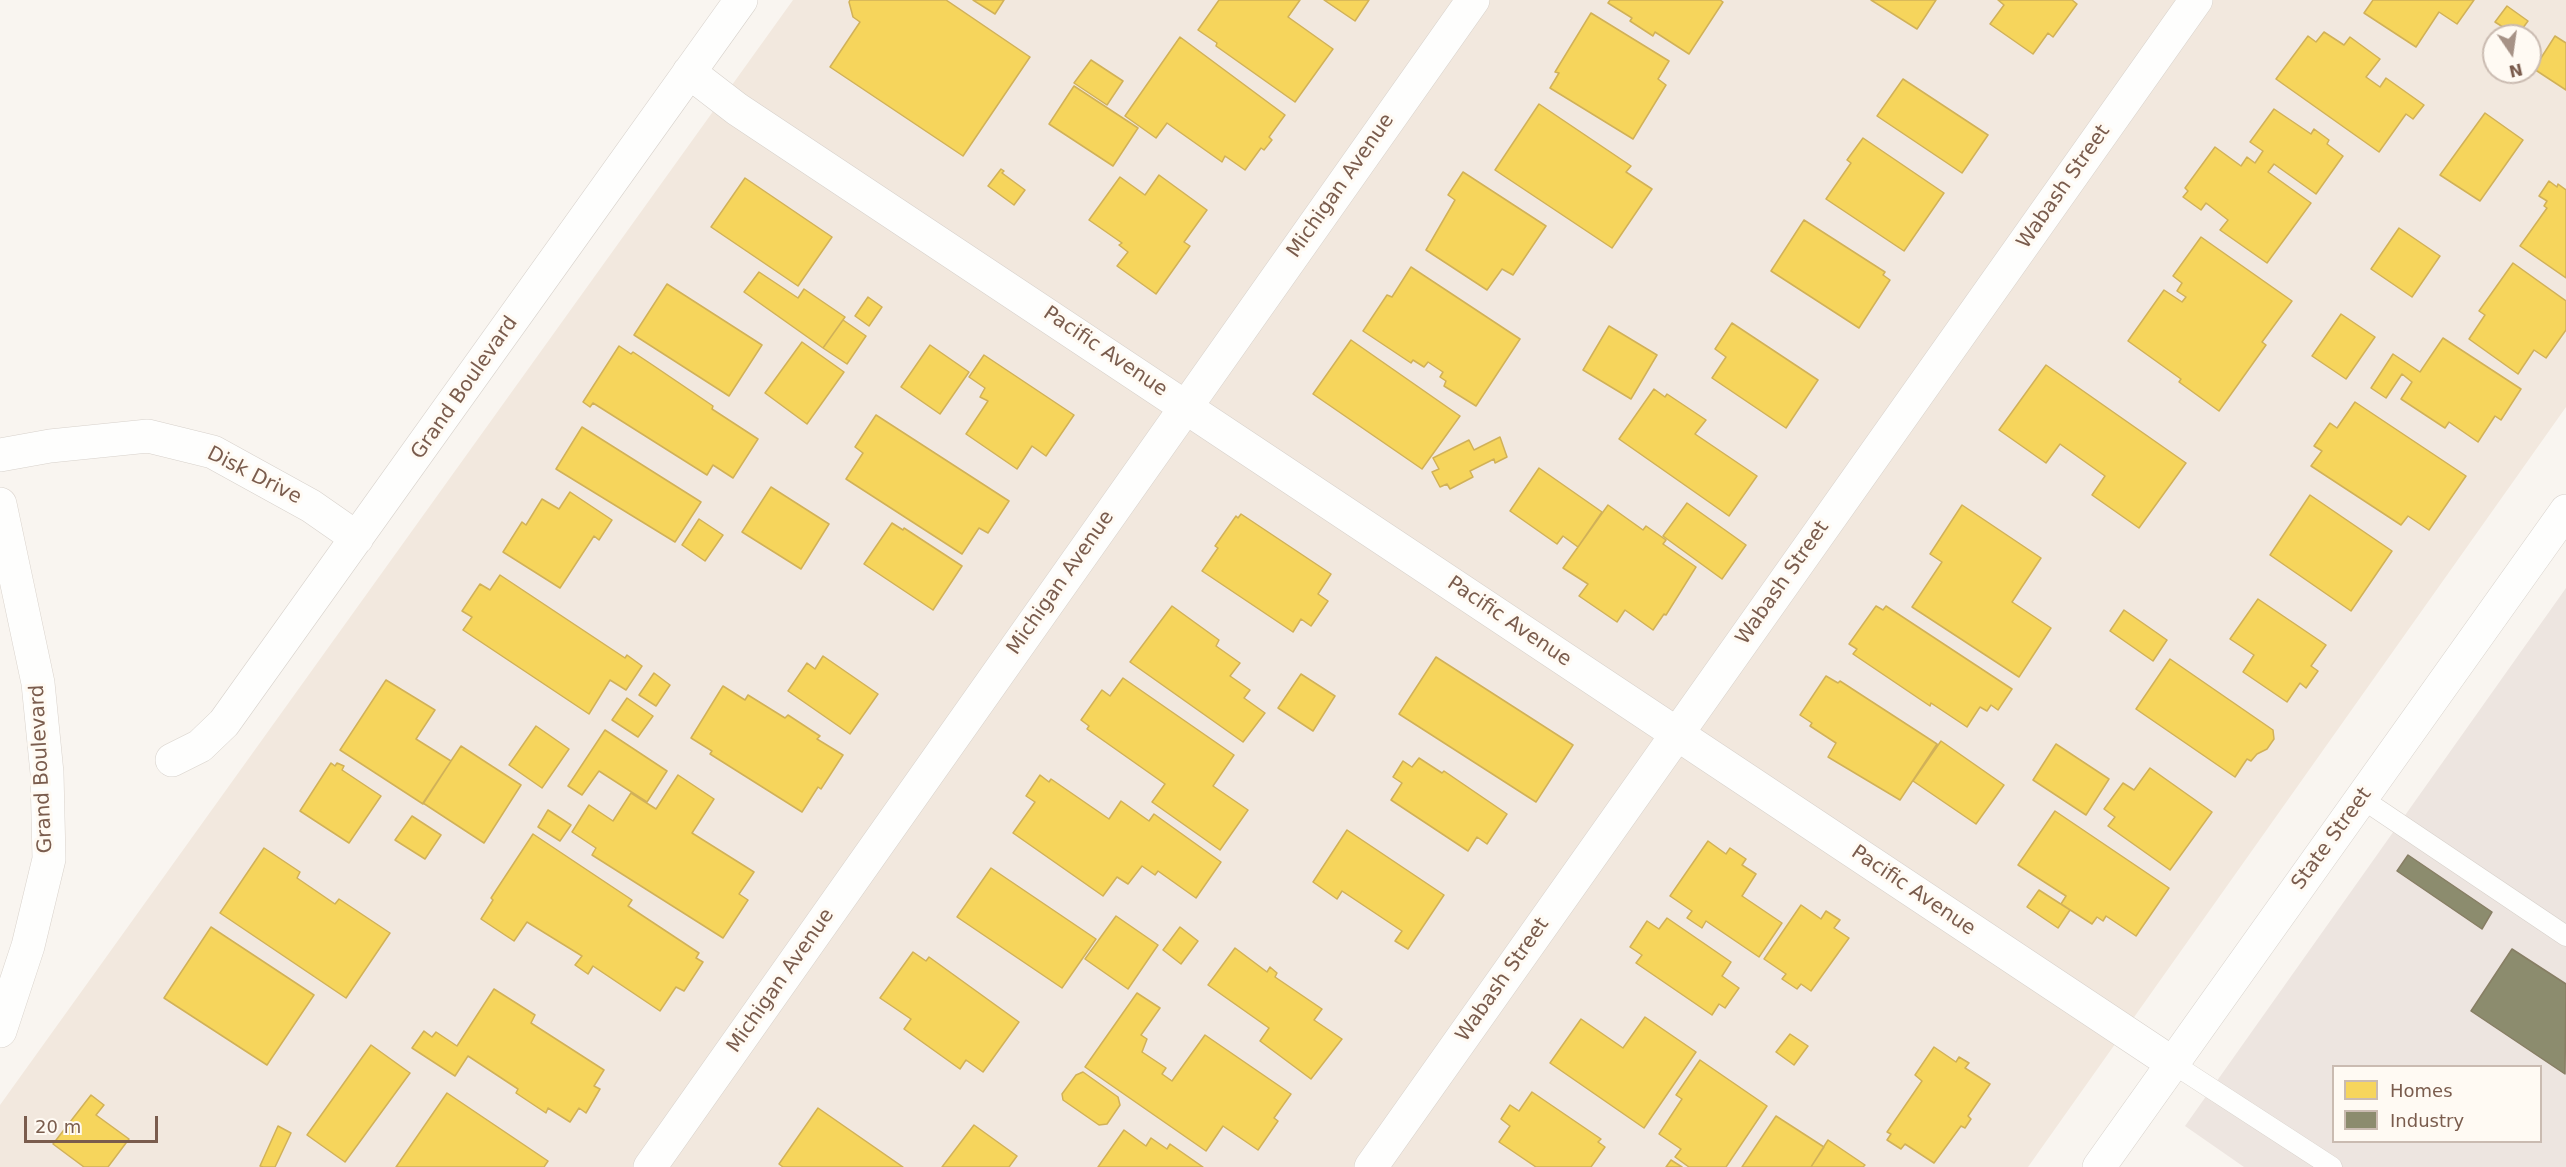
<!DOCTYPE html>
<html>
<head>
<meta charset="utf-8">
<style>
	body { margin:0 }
	#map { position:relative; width:2566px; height:1167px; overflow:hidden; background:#f9f5f0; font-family:"DejaVu Sans",sans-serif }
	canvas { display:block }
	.legend { position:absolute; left:2332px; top:1065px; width:210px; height:78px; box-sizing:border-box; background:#fffaf3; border:2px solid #cabbb1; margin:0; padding:8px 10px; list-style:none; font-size:18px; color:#7a5c4d }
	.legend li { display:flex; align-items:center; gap:12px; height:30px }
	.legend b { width:30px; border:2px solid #cabbb1 }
	.north { position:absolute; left:2482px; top:24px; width:60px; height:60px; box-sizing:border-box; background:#fffaf3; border:2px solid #cabbb1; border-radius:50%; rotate:167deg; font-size:16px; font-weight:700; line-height:24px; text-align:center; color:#7a5c4d }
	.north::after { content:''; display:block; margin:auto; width:21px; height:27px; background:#a69286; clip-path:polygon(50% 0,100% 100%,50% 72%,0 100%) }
	.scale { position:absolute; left:24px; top:1116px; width:134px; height:27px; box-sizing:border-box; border:3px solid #7a5c4d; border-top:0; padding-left:8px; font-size:18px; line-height:21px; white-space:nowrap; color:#7a5c4d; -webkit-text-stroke:4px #fffaf3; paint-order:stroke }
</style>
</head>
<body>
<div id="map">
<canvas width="2566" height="1167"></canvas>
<ul class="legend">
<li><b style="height:16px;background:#f6d55c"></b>Homes</li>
<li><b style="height:16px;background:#8c8c6e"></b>Industry</li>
</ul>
<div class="north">N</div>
<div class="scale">20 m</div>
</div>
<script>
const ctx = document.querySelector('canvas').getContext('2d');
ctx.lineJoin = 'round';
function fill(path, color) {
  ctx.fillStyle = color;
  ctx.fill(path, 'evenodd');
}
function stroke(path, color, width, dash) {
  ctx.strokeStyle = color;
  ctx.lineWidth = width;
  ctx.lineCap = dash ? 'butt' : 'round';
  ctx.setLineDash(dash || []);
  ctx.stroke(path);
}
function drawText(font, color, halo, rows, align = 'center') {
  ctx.font = font + ' "DejaVu Sans",sans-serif';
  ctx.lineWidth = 6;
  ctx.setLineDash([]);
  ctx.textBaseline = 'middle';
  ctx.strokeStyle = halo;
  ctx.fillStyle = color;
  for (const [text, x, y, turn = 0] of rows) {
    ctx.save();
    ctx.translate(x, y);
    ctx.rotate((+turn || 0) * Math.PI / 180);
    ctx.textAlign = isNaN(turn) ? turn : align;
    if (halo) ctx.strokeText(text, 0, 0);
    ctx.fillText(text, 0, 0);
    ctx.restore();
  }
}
fill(new Path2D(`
	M793 0H2566V407L2028 1167H0V1105ZM2494 36H2530V72H2494Z`), '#f2e8de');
fill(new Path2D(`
	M2566 588V1167H2244L2185 1126ZM2334 1066H2540V1142H2334Z`), '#ede5e0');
const homes = new Path2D(`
	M850 0H946L1030 57 963 156 830 67 860 22 853 17 849 2Z
	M973 0H1004L995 14Z
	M1219 0H1300L1288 17 1333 49 1295 102 1216 46 1217 43 1198 30Z
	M1324 0H1369L1355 21Z
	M1610 0H1720L1723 2 1689 54 1655 32 1653 36 1630 21 1632 18 1608 3Z
	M1871 0H1936L1917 29Z
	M1998 0H2072L2077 4 2053 37 2048 33 2033 54 1990 24 2004 5Z
	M2373 0H2474L2457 24 2439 12 2416 47 2364 13Z
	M2507 6 2528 21 2517 36 2495 22Z
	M1591 13 1669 61 1658 79 1666 85 1633 139 1550 88 1559 73 1555 72Z
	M2324 32 2344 45 2350 37 2380 59 2366 77 2380 87 2386 78 2424 105 2413 119 2406 114 2379 152 2276 79 2308 36 2316 42Z
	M2555 36 2566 43V90L2534 69Z
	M1180 37 1285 115 1269 137 1272 140 1264 150 1261 148 1245 170 1225 156 1222 162 1167 123 1156 138 1125 116Z
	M1091 60 1123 81 1107 105 1074 83Z
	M1903 79 1988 135 1962 173 1877 116Z
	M1074 86 1138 128 1113 166 1049 124Z
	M1539 104 1631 166 1626 172 1652 189 1612 248 1495 170Z
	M2274 109 2311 134 2314 129 2329 140 2327 144 2343 156 2316 194 2274 164 2268 172 2311 203 2267 263 2220 230 2228 220 2206 203 2201 210 2183 197 2188 191 2185 188 2215 147 2241 166 2247 157 2255 163 2263 151 2250 142Z
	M2485 113 2523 140 2480 201 2440 175Z
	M1863 138 1944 193 1904 251 1826 199 1851 163 1847 160Z
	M1001 169 1004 171 1002 173 1025 190 1014 205 988 186Z
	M1463 172 1546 226 1513 275 1502 269 1487 290 1426 250 1455 200 1448 195Z
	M1159 175 1207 210 1184 242 1190 246 1156 294 1117 266 1128 252 1119 245 1122 243 1089 220 1120 177 1145 195Z
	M745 178 832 237 798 286 711 227Z
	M2549 181 2557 187 2558 184 2566 190V278L2520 246 2547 208 2544 206 2547 201 2539 196Z
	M1804 220 1885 272 1883 275 1890 280 1859 328 1771 271Z
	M2399 228 2440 256 2412 297 2371 269Z
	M2201 237 2292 301 2262 342 2266 345 2219 411 2179 382 2181 379 2128 341 2164 290 2182 302 2186 297 2177 291 2182 283 2173 276Z
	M2513 263 2566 301V330L2546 358 2534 350 2518 374 2469 339 2485 315 2479 311Z
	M1411 267 1520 339 1476 406 1444 386 1446 381 1440 377 1443 372 1428 362 1424 367 1413 360 1411 363 1363 331 1387 295 1392 297Z
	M759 272 798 298 804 289 845 317 823 348 744 292Z
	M667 284 762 345 729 396 634 335Z
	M868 297 882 307 869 326 855 316Z
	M2341 314 2375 337 2346 379 2312 356Z
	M843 320 866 336 847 364 823 348Z
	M1732 323 1818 380 1786 428 1712 378 1726 357 1715 349Z
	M1609 326 1657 355 1631 399 1583 370Z
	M2443 338 2521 389 2501 420 2495 416 2478 442 2449 422 2445 428 2401 399 2412 382 2402 374 2386 398 2371 388 2393 354 2420 372Z
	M1351 340 1460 416 1422 469 1313 394Z
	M802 342 844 372 807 424 765 393Z
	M930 345 969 372 940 414 901 387Z
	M619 346 631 354 633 352 654 366 713 406 712 409 758 439 733 478 713 465 707 475 593 403 590 407 583 402Z
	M984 355 1074 415 1046 456 1032 446 1017 469 966 434 988 401 980 397 985 388 969 377Z
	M2046 365 2186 463 2139 528 2092 495 2105 476 2060 444 2046 463 1999 430Z
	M1654 389 1665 397 1667 394 1706 420 1695 434 1757 476 1729 516 1619 439Z
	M2355 402 2466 476 2429 530 2408 516 2401 525 2311 466 2322 451 2314 446 2330 423 2337 428Z
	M876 415 1009 501 988 533 979 528 962 554 846 479 863 453 855 447Z
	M582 427 701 502 675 542 556 469Z
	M1500 437 1507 457 1495 463 1494 459 1470 471 1473 477 1450 489 1447 484 1440 487 1432 472 1439 469 1433 458 1469 440 1474 450Z
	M1539 468 1602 512 1578 547 1563 536 1557 544 1510 511Z
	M771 487 829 524 801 569 742 532Z
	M570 492 612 520 599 540 594 536 560 588 503 552 522 522 526 525 542 499 559 509Z
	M2310 495 2392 551 2351 611 2270 555Z
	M1687 503 1746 545 1722 579 1663 536Z
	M1608 505 1643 530 1646 526 1666 540 1663 544 1696 567 1666 615 1664 614 1653 630 1625 610 1617 622 1579 596 1588 584 1563 568Z
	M1962 505 2041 558 2012 602 2051 628 2019 677 1912 607 1942 562 1930 554Z
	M1241 514 1331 574 1318 594 1328 601 1311 626 1301 619 1293 632 1202 571 1218 548 1215 546 1236 516 1238 518Z
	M699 519 723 535 705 561 682 545Z
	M892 523 903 530 904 528 962 566 933 610 864 564Z
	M500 575 625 658 627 655 642 666 626 690 610 680 589 714 463 630 472 617 462 611 480 584 490 590Z
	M2258 599 2326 645 2311 666 2318 671 2306 688 2300 683 2287 702 2243 672 2254 655 2230 639Z
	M1172 606 1219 640 1216 646 1240 663 1230 676 1250 690 1244 698 1265 713 1243 742 1130 662Z
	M1876 606 1883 610 1886 606 2012 689 1998 710 1991 705 1987 711 1980 707 1967 727 1931 703 1930 706 1853 654 1857 649 1849 644Z
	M2124 610 2167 640 2153 661 2110 631Z
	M823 656 878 694 850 734 788 691 807 663 815 669Z
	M1436 657 1573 745 1536 802 1399 714Z
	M2170 659 2273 730 2274 739 2267 749 2257 754 2251 761 2247 759 2235 777 2136 709Z
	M654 673 670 685 656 706 639 695Z
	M1301 674 1335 696 1313 731 1278 708Z
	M1826 676 1838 683 1840 681 1937 744 1900 800 1828 757 1836 743 1810 726 1812 723 1800 715Z
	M1123 678 1234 755 1213 786 1248 810 1220 850 1152 802 1165 784 1087 729 1089 726 1081 720 1102 690 1110 696Z
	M386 680 435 710 416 739 451 761 423 804 340 750Z
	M723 686 745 700 748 695 785 718 788 715 820 736 817 739 843 755 821 789 818 787 802 812 710 754 712 751 691 738Z
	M627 698 653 716 638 737 612 720Z
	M536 726 569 749 542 788 509 765Z
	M605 730 667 771 647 802 599 771 582 795 568 786Z
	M1941 741 2004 785 1976 824 1913 781Z
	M2056 744 2109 779 2086 815 2033 780Z
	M461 746 521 785 484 843 423 803Z
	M1419 758 1442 773 1444 771 1507 814 1487 844 1477 837 1468 851 1391 800 1402 783 1393 777 1403 761 1412 767Z
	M331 763 335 766 337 763 344 766 342 770 381 796 349 843 300 811Z
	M2150 768 2212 812 2170 870 2108 826 2115 817 2104 809 2123 783 2134 790Z
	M678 775 714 799 692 833 754 872 739 894 748 900 723 938 592 855 596 848 572 832 589 805 613 821 631 793 656 809Z
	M1040 775 1049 782 1051 779 1109 819 1121 801 1149 821 1154 814 1221 862 1196 898 1158 871 1155 875 1142 866 1128 884 1117 877 1103 896 1013 833 1035 802 1026 796Z
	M548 810 571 825 560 841 538 827Z
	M2055 811 2169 888 2136 936 2106 916 2103 921 2097 917 2092 924 2061 904 2066 896 2018 865Z
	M412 816 441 835 425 859 395 840Z
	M1347 830 1444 895 1408 949 1395 941 1402 931 1342 891 1337 899 1313 882Z
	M533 834 632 900 628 906 699 953 696 958 703 962 684 991 676 987 660 1011 593 966 588 974 575 965 582 956 527 922 514 941 481 919 493 900 491 898Z
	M1708 841 1726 854 1730 848 1746 859 1742 865 1756 874 1742 896 1782 923 1759 957 1706 921 1702 928 1687 918 1692 911 1670 896Z
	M264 848 300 872 297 878 335 904 339 899 390 933 346 998 220 913Z
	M991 868 1096 939 1062 988 957 917Z
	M2039 890 2070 910 2058 928 2027 907Z
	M1801 905 1821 919 1826 911 1840 920 1834 928 1849 938 1811 991 1801 984 1797 989 1782 979 1786 974 1764 959Z
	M1116 916 1158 945 1128 989 1085 959Z
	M1667 918 1731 962 1722 976 1739 988 1725 1008 1719 1004 1712 1015 1636 963 1642 955 1630 947 1647 921 1659 929Z
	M211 927 314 995 267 1065 164 998Z
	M1180 927 1198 941 1181 964 1163 950Z
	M1235 948 1267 972 1270 967 1277 973 1275 977 1322 1009 1314 1020 1342 1039 1311 1079 1260 1041 1269 1028 1208 985Z
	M913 952 926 961 929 957 1019 1022 983 1072 966 1060 960 1069 904 1029 911 1019 880 998Z
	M494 989 535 1015 531 1023 604 1070 594 1086 600 1089 586 1113 579 1108 570 1122 548 1108 546 1113 516 1093 518 1089 468 1056 455 1076 412 1048 424 1031 432 1037 436 1032 457 1046Z
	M1137 993 1160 1008 1141 1035 1147 1039 1142 1052 1166 1068 1162 1074 1172 1081 1205 1035 1291 1094 1274 1118 1278 1121 1258 1150 1223 1126 1206 1151 1085 1067Z
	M1645 1017 1696 1052 1644 1128 1550 1063 1581 1019 1623 1048Z
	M1790 1034 1808 1046 1794 1065 1776 1052Z
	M371 1045 410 1073 345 1162 307 1135Z
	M1934 1047 1956 1062 1959 1057 1969 1063 1965 1068 1990 1084 1968 1116 1971 1119 1965 1128 1961 1126 1934 1163 1905 1144 1901 1149 1887 1140 1891 1134 1887 1132 1922 1081 1915 1075Z
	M1700 1060 1767 1106 1726 1167H1689L1675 1157 1681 1149 1659 1134 1682 1099 1676 1095Z
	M1083 1072 1118 1097 1120 1105 1107 1124 1099 1125 1063 1100 1062 1094 1076 1075Z
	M1532 1092 1601 1139 1598 1142 1605 1147 1591 1167H1536L1499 1142 1510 1126 1501 1119 1510 1105 1519 1111Z
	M447 1093 548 1161 544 1167H396Z
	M91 1095 104 1105 96 1115 129 1139 108 1167H84L53 1144Z
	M818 1108 903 1167H783L779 1164Z
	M1776 1116 1824 1147 1811 1167H1742Z
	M974 1125 1017 1156 1009 1167H942Z
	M278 1126 291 1133 275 1167H263L260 1166Z
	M1124 1130 1146 1146 1151 1138 1167 1149 1170 1144 1203 1167H1098Z
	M1828 1140 1865 1165 1863 1167H1811Z
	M1671 1160 1682 1167H1666Z`);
fill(homes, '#f6d55c');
stroke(homes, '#d1b158', 1.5);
const industry = new Path2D(`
	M2408 855 2492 912 2482 929 2397 871Z
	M2512 949 2566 984 2565 1074 2471 1011Z`);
fill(industry, '#8c8c6e');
stroke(industry, '#877e64', 1.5);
const lane = new Path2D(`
	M2361 798 2566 936
	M2172 1063 2332 1167`);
const street = new Path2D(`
	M689 72 737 109 2172 1063
	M0 455 50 446 148 436 213 452 311 506 357 538
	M172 760 200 746 224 723 741 0
	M650 1167 1473 0
	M1371 1167 2196 0
	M2099 1167 2566 511`);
const secondary = new Path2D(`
	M0 504 38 683 47 773 49 859 28 946 0 1031`);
stroke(lane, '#d7d1cb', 21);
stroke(street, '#d7d1cb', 34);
stroke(secondary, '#d9d2cb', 34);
stroke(lane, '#fefefd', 20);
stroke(street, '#fefefd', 33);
stroke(secondary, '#fefefd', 33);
drawText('20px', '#7a5c4d', '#fffaf3', [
	["Michigan Avenue",1341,186,-55],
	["Wabash Street",2064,187,-55],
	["Pacific Avenue",1105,352,34],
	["Grand Boulevard",465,388,-55],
	["Disk Drive",254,476,27],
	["Michigan Avenue",1061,583,-55],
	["Wabash Street",1783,583,-55],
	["Pacific Avenue",1509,622,34],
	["Grand Boulevard",42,769,-93],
	["State Street",2332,839,-54],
	["Pacific Avenue",1913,891,34],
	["Wabash Street",1503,980,-55],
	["Michigan Avenue",781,981,-55]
]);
</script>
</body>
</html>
